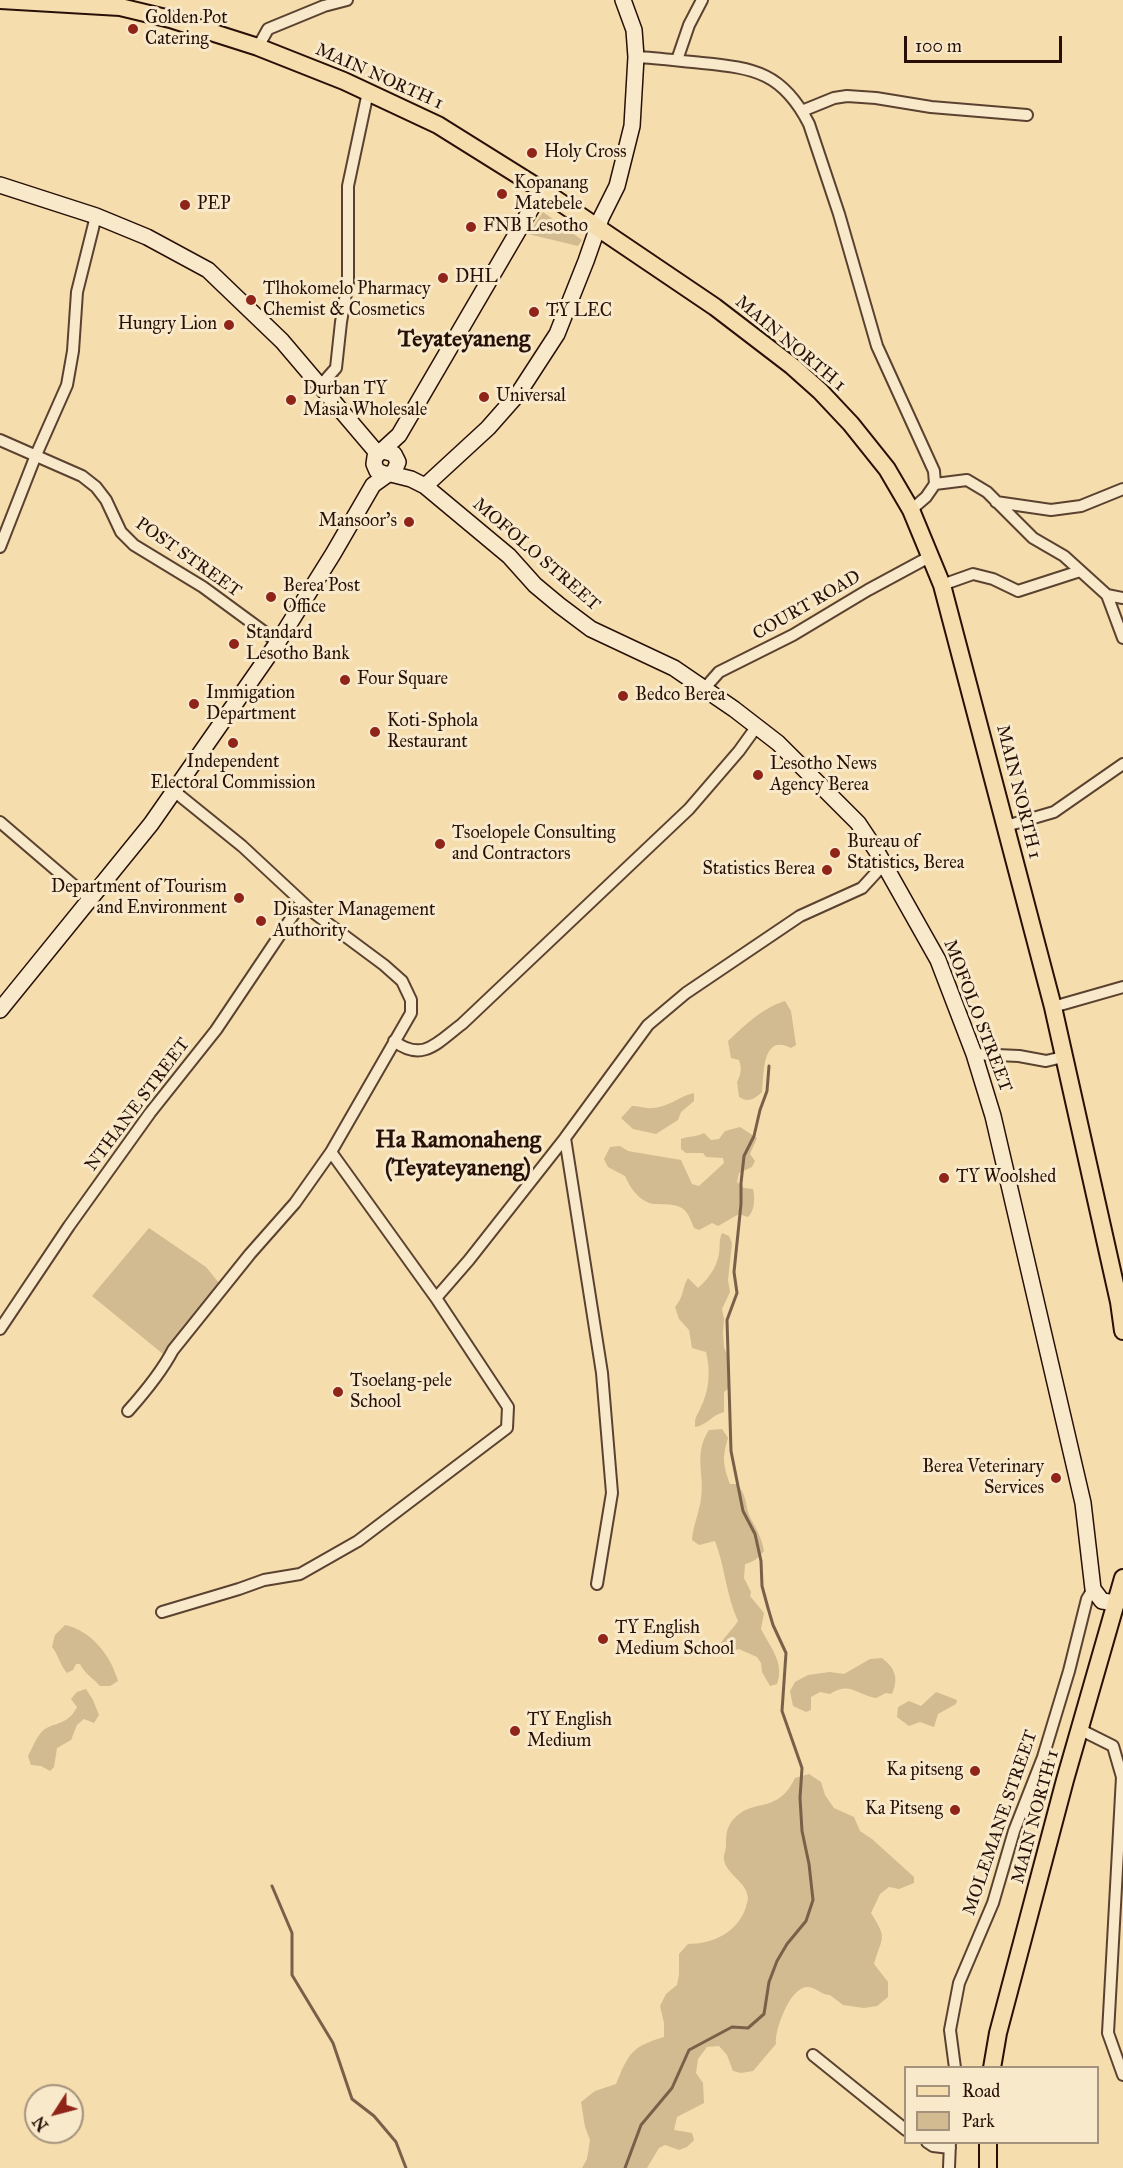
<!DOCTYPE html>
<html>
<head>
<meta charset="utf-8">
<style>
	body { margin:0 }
	#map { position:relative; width:1123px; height:2168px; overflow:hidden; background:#f5ddad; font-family:"IM FELL Great Primer",serif }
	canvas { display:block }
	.legend { position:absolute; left:904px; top:2066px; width:195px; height:78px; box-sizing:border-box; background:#f8e9ca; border:2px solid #a5927c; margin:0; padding:8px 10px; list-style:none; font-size:18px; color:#280f07 }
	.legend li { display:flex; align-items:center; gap:12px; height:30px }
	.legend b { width:30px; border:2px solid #a5927c }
	.north { position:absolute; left:24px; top:2084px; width:60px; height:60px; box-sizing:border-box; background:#f8e9ca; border:2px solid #a5927c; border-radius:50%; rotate:234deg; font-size:16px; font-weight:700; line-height:24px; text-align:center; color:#280f07 }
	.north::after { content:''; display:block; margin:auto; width:21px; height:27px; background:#8f2418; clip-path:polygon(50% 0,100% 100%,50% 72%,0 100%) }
	.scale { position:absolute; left:904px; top:36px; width:158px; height:27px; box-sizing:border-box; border:3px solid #280f07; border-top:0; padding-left:8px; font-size:18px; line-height:21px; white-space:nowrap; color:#280f07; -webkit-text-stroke:4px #f8e9ca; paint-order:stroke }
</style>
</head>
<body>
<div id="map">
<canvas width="1123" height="2168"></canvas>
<ul class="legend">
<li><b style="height:8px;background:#f5ddad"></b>Road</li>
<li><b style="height:16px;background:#d2ba91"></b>Park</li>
</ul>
<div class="north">N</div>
<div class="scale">100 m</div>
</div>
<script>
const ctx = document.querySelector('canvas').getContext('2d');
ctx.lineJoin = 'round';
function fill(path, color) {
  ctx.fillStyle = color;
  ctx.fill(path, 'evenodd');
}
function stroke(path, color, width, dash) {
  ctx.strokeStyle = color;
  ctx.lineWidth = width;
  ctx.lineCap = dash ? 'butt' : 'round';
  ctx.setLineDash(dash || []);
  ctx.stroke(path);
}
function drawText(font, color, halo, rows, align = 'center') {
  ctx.font = font + ' "IM FELL Great Primer",serif';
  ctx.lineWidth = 6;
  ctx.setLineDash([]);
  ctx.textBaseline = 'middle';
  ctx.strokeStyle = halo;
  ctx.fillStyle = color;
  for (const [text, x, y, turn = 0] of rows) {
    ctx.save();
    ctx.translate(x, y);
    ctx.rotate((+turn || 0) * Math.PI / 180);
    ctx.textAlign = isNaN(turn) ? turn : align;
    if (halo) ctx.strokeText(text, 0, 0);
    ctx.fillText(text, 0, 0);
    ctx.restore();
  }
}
fill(new Path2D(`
	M543 212 582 240 578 246 528 234Z
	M785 1001 791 1011 796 1045 791 1048C762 1033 764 1073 762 1092 754 1099 749 1103 739 1097L737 1082C741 1074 742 1069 739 1060L731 1058 728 1041C745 1025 762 1008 785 1001Z
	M694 1093V1101L681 1112 678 1120 656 1134 633 1129 621 1118 632 1106C639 1106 646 1109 652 1108 667 1108 680 1096 694 1093Z
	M740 1127 757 1138 750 1154 755 1161 752 1167 739 1173 737 1182 744 1188 753 1189C755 1199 755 1210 748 1217L739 1214 718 1226 712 1223 699 1230 694 1228C691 1221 689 1213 682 1208 673 1203 664 1205 654 1204 640 1202 630 1188 625 1176L608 1167 604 1159 610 1147 620 1146 628 1151 681 1160 692 1184 699 1186 724 1163 723 1158 706 1157 703 1153H686L681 1149V1139C689 1136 697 1137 704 1133L711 1140 719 1139 725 1131Z
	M149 1228 206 1267 219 1283 163 1354 92 1296Z
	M722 1233 729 1236 732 1243 728 1280 730 1292 722 1309 724 1319 723 1332 724 1348 728 1356V1389L724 1392V1412C712 1415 707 1425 695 1427 695 1416 696 1418 700 1409 709 1392 711 1371 706 1352L692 1348 689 1330 679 1319 675 1307C685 1295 681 1290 688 1278L698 1288C707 1280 715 1270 718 1258 721 1250 718 1241 722 1233Z
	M722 1429 728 1438C722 1457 723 1465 730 1484H737C749 1499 744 1505 751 1519 757 1530 762 1539 764 1551 758 1558 754 1562 745 1564L744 1578 751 1592 750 1596 764 1613 761 1629C770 1647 785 1663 777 1684L770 1686 762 1672 761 1663 757 1657 739 1649 727 1653 718 1649C722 1638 732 1631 738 1621 726 1595 725 1567 715 1541L699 1545 692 1540C693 1526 699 1513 701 1499 705 1474 693 1454 709 1430Z
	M65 1625C92 1631 111 1656 118 1681L110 1686H100C93 1678 85 1674 80 1664H76L73 1670 67 1673C60 1665 59 1656 52 1647L55 1635Z
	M882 1658C895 1668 899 1678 892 1694L886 1693 876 1698C856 1695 851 1681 830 1694L820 1692 811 1697V1710L806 1712 793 1706 790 1691 795 1682 808 1675 830 1672 844 1674 870 1659Z
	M86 1689 93 1700 99 1715 94 1723 84 1719 77 1725 71 1740 57 1748 54 1767 50 1771 41 1766 31 1765 28 1756C32 1749 35 1740 40 1734 49 1721 67 1728 77 1707L71 1699 77 1692Z
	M936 1692 957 1700 956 1704 938 1714 934 1727 920 1722 909 1726 897 1717 898 1707 909 1701 921 1706Z
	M809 1774 821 1782 825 1795 834 1808 854 1817 860 1831 872 1839 914 1877V1883L899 1889 889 1887 880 1894 871 1913C888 1940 882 1936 874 1964L888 1982V1997L877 2006 864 2008 843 2005 830 1995C821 1995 816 1987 807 1987 790 1987 774 2031 776 2044L753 2071 741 2073 733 2071 727 2055 719 2046 707 2047 698 2059 696 2073 703 2083 704 2103 677 2117 674 2130 692 2133 694 2140 687 2147 679 2150 665 2145 659 2148 647 2168H582L587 2159 590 2140 585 2127 581 2102 595 2091 616 2084C629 2053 631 2047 664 2037V2023L660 2006 666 1994 677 1985 679 1975V1954L688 1944C713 1944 738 1932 746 1907 746 1904 748 1902 748 1898 747 1882 727 1875 724 1860 723 1856 726 1850 726 1846 726 1838 726 1831 730 1824 751 1794 776 1818 795 1778Z`), '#d2ba91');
stroke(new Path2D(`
	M272 1886 292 1933V1975L333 2043 352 2099 374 2116 396 2142 406 2168
	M625 2168 641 2125 672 2088 689 2050 732 2027 748 2028 764 2014 769 1982 777 1961 787 1944 806 1921 813 1900 809 1864 802 1831 800 1798 802 1768 782 1711 786 1653 773 1625 768 1608 762 1586 761 1561 755 1534 743 1511 731 1451 727 1320 737 1293 734 1272 741 1204V1183L744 1156 754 1136 760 1110 767 1091 769 1066`), '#796149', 3);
const street = new Path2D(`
	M258 47 268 29 324 6 347 0
	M636 57C658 58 680 61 702 63 755 68 783 73 809 124L839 214 877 346 934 471 935 484 926 497 911 510
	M677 60 689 25 702 0
	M802 111 834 98 847 96 876 98 931 107 1027 115
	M320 386 336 368 341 322 348 282V186L368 92
	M0 440 82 476 96 487 106 500 121 532 134 545 203 587 278 642
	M935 484 967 480 987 492 1033 538 1064 556 1107 595 1123 638
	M996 502 1051 510 1081 506 1123 489
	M0 547 36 455 67 385 73 351 77 292 96 216
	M942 585 973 574 993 579 1018 591 1080 571
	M1107 595 1123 598
	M704 689 719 672 793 635 868 590 931 556
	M0 822 91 900
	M1006 826 1054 812 1123 764
	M1053 1007 1123 987
	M394 1041C423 1063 438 1042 462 1024L689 809 739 751 757 726
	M974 1054 1019 1056 1046 1061 1063 1057
	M565 1138 602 1373 612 1493 597 1584
	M436 1298 469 1260 565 1138 648 1025 686 993 800 916 862 888 884 864
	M0 1329 69 1226 150 1113 216 1030 302 902
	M128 1411C145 1392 161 1373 173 1350L250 1254 295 1203 331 1152 411 1013V1000L402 981 384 965 314 913 242 846 174 791
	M162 1612 239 1589 264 1580 300 1574 358 1541 507 1428 508 1407 436 1298 331 1152
	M1081 1730 1113 1746 1122 1777 1108 2033 1123 2075
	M813 2055 906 2130
	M955 2068 950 2030 959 1983 993 1903 1014 1831 1043 1757 1069 1671 1087 1599 1093 1589
	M927 2142 933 2146 950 2148
	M949 2168 950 2142`);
const secondary = new Path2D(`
	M0 185 96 216 147 237 208 270 282 341 378 454
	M384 451 394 454 398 462 394 472 387 475 377 471 374 464 375 457 399 435 542 190
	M391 474 411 479 425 486 509 556 535 585 559 605 591 629 674 668 734 709 778 743 858 823 876 850 938 960 974 1054 993 1116 1083 1503 1093 1589 1102 1601 1117 1603
	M425 486 488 428 518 394 557 334 586 261 601 218 617 186 632 126 636 57 634 30 623 0
	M0 1010 151 824 278 642 333 554 373 485 387 475`);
const primary = new Path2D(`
	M0 0 120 7 170 19 258 47 344 81 438 125 542 190 715 307 792 366 820 391 851 424 887 469 911 510 942 585 1053 1007 1119 1302 1123 1331
	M992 2068 998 2033 1065 1780 1123 1578
	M988 2142V2168`);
stroke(street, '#5b4230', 14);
stroke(secondary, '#280f07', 18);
stroke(primary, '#280f07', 20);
stroke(street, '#f8e9ca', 10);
stroke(secondary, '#f8e9ca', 15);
stroke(primary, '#f5ddad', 16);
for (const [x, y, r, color] of [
	[133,29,6,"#8f2418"],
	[532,153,6,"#8f2418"],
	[502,194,6,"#8f2418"],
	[185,205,6,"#8f2418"],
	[471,227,6,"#8f2418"],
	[443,278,6,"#8f2418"],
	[251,300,6,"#8f2418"],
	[534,312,6,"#8f2418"],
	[229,325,6,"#8f2418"],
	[484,397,6,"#8f2418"],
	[291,400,6,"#8f2418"],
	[409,522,6,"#8f2418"],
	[271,597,6,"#8f2418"],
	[234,644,6,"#8f2418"],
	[345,680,6,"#8f2418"],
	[623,696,6,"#8f2418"],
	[194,704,6,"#8f2418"],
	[375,732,6,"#8f2418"],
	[233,743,6,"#8f2418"],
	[758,775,6,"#8f2418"],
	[440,844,6,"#8f2418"],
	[835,853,6,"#8f2418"],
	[827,870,6,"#8f2418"],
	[239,898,6,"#8f2418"],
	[261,921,6,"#8f2418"],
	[944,1178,6,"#8f2418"],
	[338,1392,6,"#8f2418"],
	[1056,1478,6,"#8f2418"],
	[603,1639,6,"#8f2418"],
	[515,1731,6,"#8f2418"],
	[975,1771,6,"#8f2418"],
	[955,1810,6,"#8f2418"]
]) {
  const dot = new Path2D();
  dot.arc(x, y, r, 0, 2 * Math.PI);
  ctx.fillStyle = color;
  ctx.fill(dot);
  stroke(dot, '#f8e9ca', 2);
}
drawText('18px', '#280f07', '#f8e9ca', [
	["Golden Pot",145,19],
	["Catering",145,40],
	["Holy Cross",544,153],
	["Kopanang",514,184],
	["Matebele",514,205],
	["PEP",197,205],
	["FNB Lesotho",483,227],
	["DHL",455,278],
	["Tlhokomelo Pharmacy",263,290],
	["Chemist & Cosmetics",263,311],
	["TY LEC",546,312],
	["Hungry Lion",217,325,"right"],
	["Durban TY",303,390],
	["Masia Wholesale",303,411],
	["Universal",496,397],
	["Mansoor's",397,522,"right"],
	["Berea Post",283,587],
	["Office",283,608],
	["Standard",246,634],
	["Lesotho Bank",246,655],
	["Four Square",357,680],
	["Immigation",206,694],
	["Department",206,715],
	["Bedco Berea",635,696],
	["Koti-Sphola",387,722],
	["Restaurant",387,743],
	["Independent",233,763,"center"],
	["Electoral Commission",233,784,"center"],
	["Lesotho News",770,765],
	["Agency Berea",770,786],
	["Tsoelopele Consulting",452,834],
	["and Contractors",452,855],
	["Bureau of",847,843],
	["Statistics, Berea",847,864],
	["Statistics Berea",815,870,"right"],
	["Department of Tourism",227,888,"right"],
	["and Environment",227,909,"right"],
	["Disaster Management",273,911],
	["Authority",273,932],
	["TY Woolshed",956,1178],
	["Tsoelang-pele",350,1382],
	["School",350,1403],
	["Berea Veterinary",1044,1468,"right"],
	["Services",1044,1489,"right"],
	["TY English",615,1629],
	["Medium School",615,1650],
	["TY English",527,1721],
	["Medium",527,1742],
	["Ka pitseng",963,1771,"right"],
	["Ka Pitseng",943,1810,"right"]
], 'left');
drawText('18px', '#280f07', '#f8e9ca', [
	["MAIN NORTH 1",379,77,24],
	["MAIN NORTH 1",790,344,40],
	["MOFOLO STREET",536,555,41],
	["POST STREET",188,558,35],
	["COURT ROAD",807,606,-30],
	["MAIN NORTH 1",1018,792,76],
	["MOFOLO STREET",977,1016,69],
	["NTHANE STREET",138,1105,-53],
	["MAIN NORTH 1",1036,1817,-75],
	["MOLEMANE STREET",1001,1823,-71]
]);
drawText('bold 24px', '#280f07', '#f8e9ca', [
	["Teyateyaneng",464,340],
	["Ha Ramonaheng",458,1141],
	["(Teyateyaneng)",458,1169]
]);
</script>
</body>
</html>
